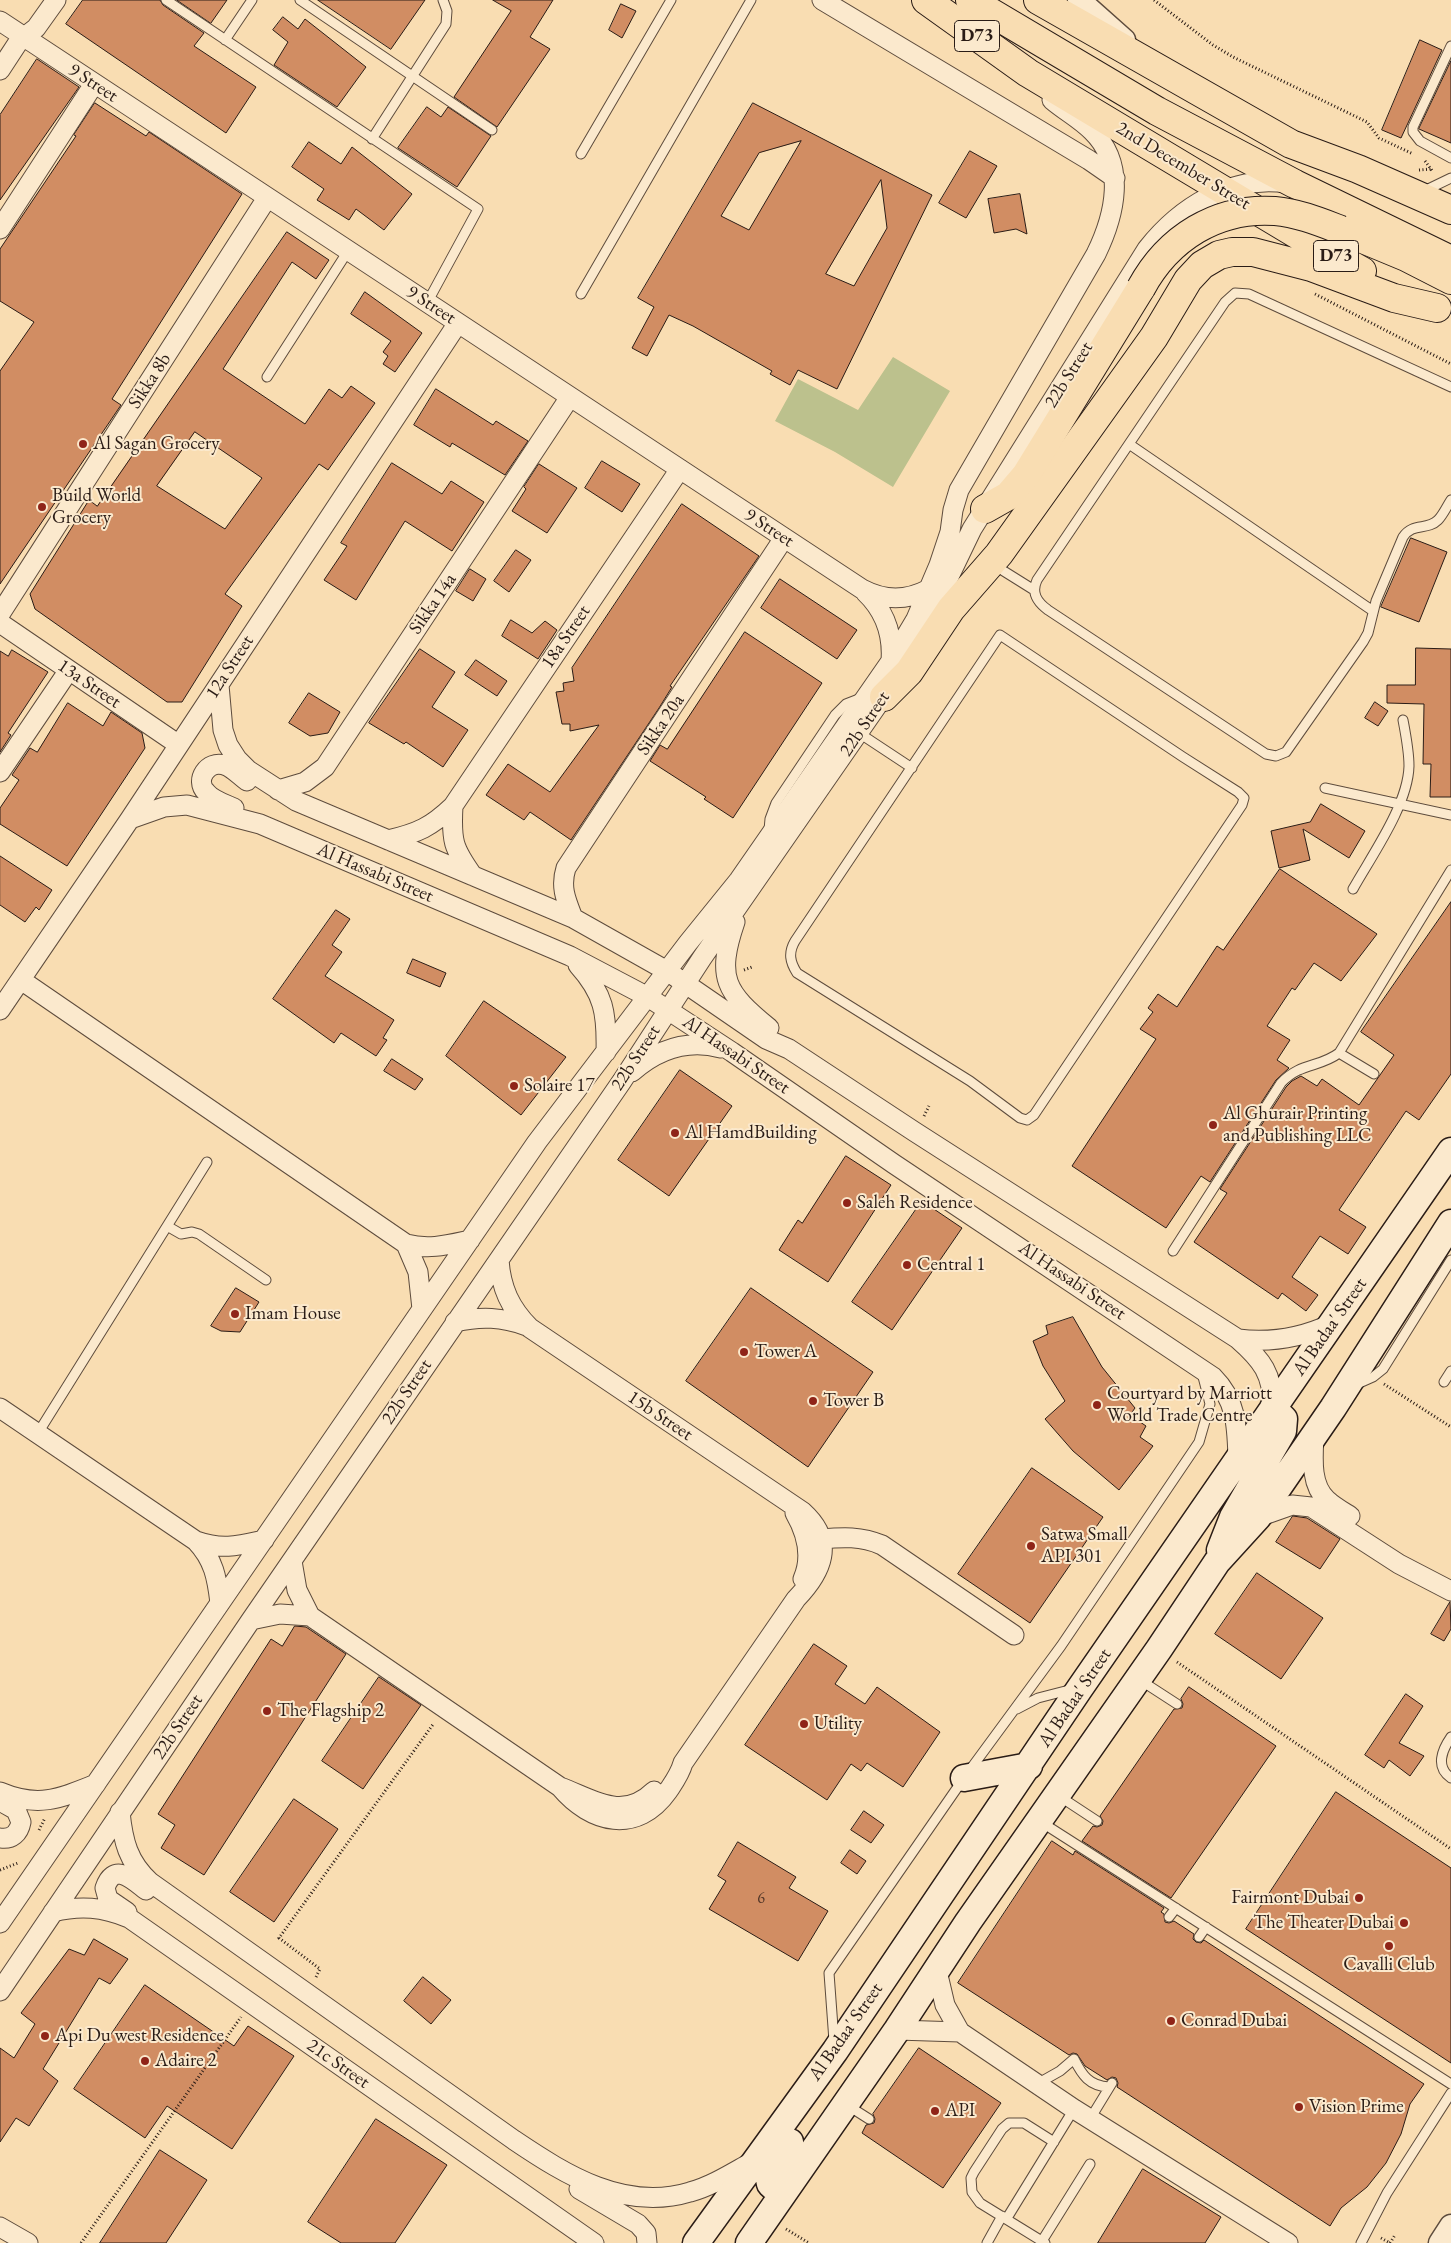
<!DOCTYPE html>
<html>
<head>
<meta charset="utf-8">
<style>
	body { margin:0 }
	canvas { display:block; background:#f9ddb2 }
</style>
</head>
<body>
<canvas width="1451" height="2243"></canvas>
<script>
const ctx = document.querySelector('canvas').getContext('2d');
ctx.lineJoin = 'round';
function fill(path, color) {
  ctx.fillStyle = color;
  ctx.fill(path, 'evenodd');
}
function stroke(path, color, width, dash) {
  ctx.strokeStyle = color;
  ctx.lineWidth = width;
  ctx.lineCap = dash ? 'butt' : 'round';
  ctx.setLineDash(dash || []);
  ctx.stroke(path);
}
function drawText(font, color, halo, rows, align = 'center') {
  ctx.font = font + ' "EB Garamond",serif';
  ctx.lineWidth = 4;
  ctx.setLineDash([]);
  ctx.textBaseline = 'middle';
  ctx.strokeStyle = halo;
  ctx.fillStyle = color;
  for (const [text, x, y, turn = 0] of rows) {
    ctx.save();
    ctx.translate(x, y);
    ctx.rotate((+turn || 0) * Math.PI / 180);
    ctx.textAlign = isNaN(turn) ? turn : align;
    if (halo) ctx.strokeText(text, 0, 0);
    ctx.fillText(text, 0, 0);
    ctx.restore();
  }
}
fill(new Path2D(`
	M893 357 950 391 893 487 835 452 775 421 798 379 858 410Z`), '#bcc18d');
const building = new Path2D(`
	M83 0H160L163 5 204 33 194 46 256 87 226 133 66 24Z
	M177 0H227L211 23Z
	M318 0H425L391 49Z
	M493 0H553L530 37 550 49 497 127 454 97 511 11Z
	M621 4 636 11 622 38 609 30Z
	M283 17 298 29 305 19 366 67 337 107 274 65 288 42 273 30Z
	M1420 40 1442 50 1401 138 1382 130Z
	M37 59 79 87 0 200V115Z
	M1451 61V143L1419 129Z
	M95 103 146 136 149 132 242 194 112 399 121 405 0 584V371L34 322 0 301V249L76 136 74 135Z
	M753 103 932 195 837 389 798 370 790 385 770 374 772 371 693 326 669 315 647 356 632 348 654 307 638 298ZM801 141 749 230 721 216 759 153ZM881 180 887 228 854 286 826 274Z
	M427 107 441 117 448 107 491 136 457 187 398 148Z
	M309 142 341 164 352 147 412 194 384 230 356 209 349 220 317 200 324 189 292 167Z
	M970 151 997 166 966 218 939 203Z
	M1020 194 1027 234 1016 229 994 233 988 199Z
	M287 232 329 260 316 279 292 262 223 369 305 424 329 389 342 398 351 386 375 403 328 470 319 464 225 594 242 606 182 702H167L35 609 30 594 89 500 97 506ZM195 432 262 478 225 529 157 486Z
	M365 292 422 333 395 372 383 364 388 356 383 352 391 341 351 314Z
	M436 389 493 425 496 421 528 441 505 475 452 443 450 447 414 425Z
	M602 461 640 484 622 512 585 488Z
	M392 463 442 494 451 481 484 502 452 551 405 521 356 600 324 580 347 546 341 543Z
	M539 464 577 488 547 533 512 511 526 489 524 487Z
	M682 504 759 556 670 686 672 687 659 708 571 840 530 812 524 820 486 795 508 764 550 792 599 725 570 731V724H562L556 692 564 691 563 683 574 681 572 668Z
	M1411 538 1447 552 1419 622 1381 607Z
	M516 550 531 560 509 592 494 581Z
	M470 569 486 579 473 601 456 591Z
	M780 579 857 630 837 659 761 608Z
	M511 620 532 633 545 621 557 630 538 659 502 636Z
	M745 632 822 683 733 818 704 799 706 797 650 761 660 745 667 749Z
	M1416 648 1451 649V797H1430L1431 764H1423L1424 704 1387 703V685H1415Z
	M420 649 455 672 432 707 468 730 443 767 406 742 404 744 369 723Z
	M12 650 48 672 8 733 11 735 0 752V651L8 656Z
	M476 660 507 681 497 696 465 675Z
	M309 693 340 712 328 733 310 736 289 723Z
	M1375 702 1388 711 1378 726 1365 718Z
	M68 703 103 726 111 712 142 733 145 748 67 866 0 824V808L19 780 12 775 30 748 37 752Z
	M1321 804 1365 831 1349 858 1303 829 1310 860 1279 868 1271 831 1310 822Z
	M0 856 52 890 39 910 36 907 25 922 0 905Z
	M1280 869 1377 934 1341 981 1314 963 1295 990 1292 988 1267 1026 1290 1040 1277 1060 1289 1068 1276 1080 1210 1182 1201 1176 1166 1228 1072 1166 1156 1039 1140 1029 1153 1012 1148 1008 1158 994 1177 1007 1217 946 1223 950Z
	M1451 902V1074L1419 1120 1406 1111 1339 1210 1366 1227 1348 1254 1320 1236 1292 1277 1318 1295 1306 1311 1282 1293 1278 1299 1194 1242 1227 1193 1220 1189 1286 1087 1292 1081 1301 1076 1317 1086 1322 1079 1359 1105 1394 1055 1361 1032Z
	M336 910 350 919 332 945 342 952 325 976 394 1020 383 1038 387 1040 376 1056 341 1033 334 1043 273 999Z
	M413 959 446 973 440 987 407 973Z
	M484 1001 566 1057 521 1115 446 1056Z
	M392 1059 423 1079 415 1090 384 1071Z
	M680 1070 732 1106 669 1196 618 1160Z
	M846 1156 891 1185 828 1282 779 1250 798 1220 802 1223Z
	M922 1201 962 1228 892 1330 852 1302Z
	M236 1288 259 1302 240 1332 221 1331 211 1326Z
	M751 1288 873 1372 808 1467 686 1381Z
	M1073 1317 1102 1367 1135 1408 1130 1415 1146 1426 1140 1437 1153 1446 1119 1490 1073 1451 1045 1419 1065 1401 1043 1366 1033 1341 1048 1334 1046 1326Z
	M1032 1468 1103 1517 1030 1623 958 1574Z
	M1293 1516 1307 1518 1340 1539 1320 1569 1276 1542Z
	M1257 1573 1323 1618 1281 1679 1215 1634Z
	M1450 1602 1451 1629 1444 1641 1431 1634Z
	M295 1626 306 1627 346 1654 204 1875 161 1848 175 1825 158 1814 271 1639 282 1646Z
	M814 1644 847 1666 835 1684 865 1704 877 1687 940 1732 903 1787 867 1763 861 1771 851 1764 827 1800 745 1745Z
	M379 1677 421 1705 363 1789 322 1761Z
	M1189 1687 1276 1746 1171 1898 1082 1841 1093 1826 1097 1827 1102 1825 1103 1821 1100 1816 1174 1709 1182 1708 1183 1704 1181 1699Z
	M1406 1694 1423 1706 1399 1743 1424 1756 1410 1776 1389 1760 1384 1768 1365 1755Z
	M1336 1792 1451 1868V2063L1246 1929Z
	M294 1799 338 1829 274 1922 230 1892Z
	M864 1811 884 1825 871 1843 851 1830Z
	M1052 1841 1073 1855 1075 1851 1164 1908 1161 1912 1164 1914 1165 1922 1169 1923 1174 1921 1194 1934 1193 1939 1196 1942 1201 1943 1204 1940 1424 2084 1410 2104 1401 2134 1386 2163 1367 2187 1341 2208 1330 2226 1117 2087 1118 2083 1116 2078 1112 2077 1107 2080 1085 2066 1077 2054 1073 2053 1069 2055 958 1983Z
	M738 1842 796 1877 789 1888 828 1911 798 1961 709 1909 726 1881 718 1876Z
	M850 1850 866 1861 857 1874 841 1863Z
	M94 1939 128 1959 110 1984 99 1978 43 2069 58 2081 29 2126 16 2118 0 2142V2048L14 2058 35 2024 21 2013 69 1949 84 1955Z
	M423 1977 451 2000 431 2024 404 2001Z
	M145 1985 234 2046 248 2026 294 2056 232 2149 167 2106 145 2138 74 2089Z
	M919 2048 1001 2103 943 2188 862 2133 866 2125 874 2123 875 2119 873 2114Z
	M376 2119 447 2165 395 2243H341L308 2222Z
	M160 2150 207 2180 166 2243H100Z
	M1143 2169 1221 2217 1205 2243H1098Z`);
fill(building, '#d18d63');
stroke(building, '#2a1c16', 1);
const service = new Path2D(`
	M166 0 478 209 427 303
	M300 0 492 130
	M225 40 252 0
	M1451 46 1413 127V132L1420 141 1451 158
	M372 139 446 24 447 11 443 0
	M581 154 671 0
	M1422 192 1451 178
	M581 294 751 0
	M267 377 348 251
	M1451 387 1249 294 1235 293 1225 302 1037 580C1031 593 1037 602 1048 610L1266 754 1276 756 1286 752 1363 642 1368 633 1376 601 1403 537C1413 522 1427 531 1438 520 1443 515 1447 506 1451 500
	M1129 444 1373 611
	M994 565 1034 590
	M1000 635 1183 757 1238 792 1244 798 1242 805 1034 1115 1027 1120 1020 1118 970 1081 797 973C790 962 788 953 795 941Z
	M859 733 912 768
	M1325 788 1451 815
	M769 830 770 819 776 803 835 715 846 704 864 697
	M1353 889C1372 855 1408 805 1409 766 1409 751 1406 736 1403 720
	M1339 1053 1374 1074
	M167 1226 181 1234 192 1232 199 1234 266 1280
	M1173 1251 1281 1083C1301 1062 1319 1068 1339 1053L1451 870
	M1444 1382 1451 1371
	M1355 1385 1373 1377 1383 1369 1451 1260
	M38 1433 207 1162
	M1140 1680 1177 1704
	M1017 1709 1038 1698 1073 1689
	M1451 1737C1442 1750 1435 1767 1451 1778
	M1059 1796 1097 1821
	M1041 1822 1451 2084
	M1169 1917 1176 1908
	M1199 1937 1206 1927
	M834 2041 829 1973 964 1778 1061 1646 1199 1442 1210 1404 1202 1373
	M1037 2084 1060 2071 1074 2059C1082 2075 1089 2086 1109 2087
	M847 2105 869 2119
	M1090 2119 1112 2083
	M1007 2218 1074 2109
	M1042 2241 1090 2164
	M987 2243 1002 2216
	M1045 2243 980 2203 972 2192 971 2178 974 2172 1002 2129 1009 2123H1024L1054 2142
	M1361 2243 1387 2193 1451 2093`);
const minor = new Path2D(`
	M822 0 1089 160 1115 178
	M0 21 862 589C885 601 906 601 929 589
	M0 70 19 41 36 28 56 0
	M0 229 94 84
	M865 592C885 611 893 634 891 661
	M0 614 267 198
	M0 623 179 745
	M922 633 972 529 1147 249C1180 207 1231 175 1286 183
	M219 685 223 730 228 745 237 759 248 770 296 801 573 918 667 971 766 1039 789 1049 915 1132 1238 1339C1262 1360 1273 1374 1273 1408
	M0 772 69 670
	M278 790 305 782 325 767 570 397
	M453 806C451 841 453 848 473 876
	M234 808C225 804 212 800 206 792 194 780 208 760 224 765 232 767 240 776 247 781
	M130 819 164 807 187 805 260 824 570 956 648 997 732 1052 894 1164 1213 1377C1237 1401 1237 1427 1238 1459
	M388 840C418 833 431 827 453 806L680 469
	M573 918C566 900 560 887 566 868L784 538
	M735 922C716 978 725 992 769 1028
	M578 965C604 994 607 1013 606 1052
	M21 980 406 1244C429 1250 447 1245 470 1240
	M0 1010 130 819 458 323
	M632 1072C658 1049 687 1039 721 1048
	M406 1244 418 1272 422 1309
	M499 1260C501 1288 510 1308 530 1328L803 1512C836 1542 822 1572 796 1599L683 1763C680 1774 674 1782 668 1791 637 1835 591 1824 560 1787
	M455 1322C481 1316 502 1317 527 1326
	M1238 1339C1271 1343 1301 1338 1331 1324
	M0 1408 196 1541C214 1560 217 1578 220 1603
	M1314 1436C1313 1457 1310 1485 1327 1500 1333 1506 1342 1511 1350 1516
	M795 1513C807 1534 813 1556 803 1579
	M1258 1517 1292 1505 1311 1507 1399 1564 1451 1591
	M821 1539C843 1537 861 1536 882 1545L1014 1635
	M196 1541C222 1550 237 1546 264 1540
	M292 1561 297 1590 310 1616 560 1787C593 1799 622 1822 654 1791
	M251 1620 280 1614 310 1616
	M0 1792C38 1808 59 1799 96 1784
	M0 1801 16 1810 21 1822C19 1833 12 1840 0 1838
	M120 1812C123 1841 128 1862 150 1882L514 2140C566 2175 625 2212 690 2192 712 2186 732 2173 752 2162
	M53 1912C80 1905 103 1907 129 1918L594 2243
	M127 1912 108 1899 105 1888C114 1861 133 1880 146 1890
	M0 1923 537 1142 688 943 739 880 891 661 916 619 939 565 950 532 953 510 959 490 1096 254C1115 215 1127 165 1092 131 1080 119 1065 111 1052 100
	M937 1971 945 2005 960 2032 1074 2109 1288 2243
	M0 1991 251 1620 622 1081 702 958 890 687
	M897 2030 960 2032
	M579 2189 638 2224 646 2233 647 2243
	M0 2227 28 2243`);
const tertiary = new Path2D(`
	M1079 0 1124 40
	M1440 2243 1451 2226`);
const secondary = new Path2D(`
	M1220 1550 1233 1517 1283 1431 1284 1419 1273 1408
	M964 1778 1029 1766
	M782 2195 770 2184 768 2174 790 2142
	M696 2243 835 2051 1080 1688 1451 1151
	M749 2243 897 2030 968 1922 1159 1649 1217 1562 1258 1517 1333 1408 1451 1223`);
const primary = new Path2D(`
	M926 0 1028 73 1308 241 1362 271
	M1038 0 1291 144 1358 169 1451 210
	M884 697 909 672 951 609 999 554 1154 337 1188 280 1202 265 1219 255 1232 252H1253L1311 267 1394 298 1437 308`);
const motorway = new Path2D(`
	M970 0 1157 111 1295 184 1451 260
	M1341 230 1406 257 1451 280
	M985 509 1008 496 1026 475 1141 288`);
stroke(service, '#5e4c3d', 11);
stroke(minor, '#5e4c3d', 21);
stroke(tertiary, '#5e4c3d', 25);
stroke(secondary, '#2a1c16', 29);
stroke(primary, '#2a1c16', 30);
stroke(motorway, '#2a1c16', 30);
stroke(new Path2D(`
	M1154 0 1213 45 1233 57 1367 122 1379 138 1413 154
	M1425 161 1433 172
	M1419 170 1431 169
	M1315 294 1451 364
	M744 970 752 967
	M924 1116 929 1106
	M1384 1384 1451 1427
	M1177 1662 1451 1849
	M39 1830 45 1818
	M0 1870 18 1863
	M316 1977 320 1969 279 1938 434 1723
	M786 2229 809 2243
	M1381 2238 1390 2243
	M81 2243 241 2017
	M1390 2243 1395 2235`), '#2a1c16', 3, [1, 2.5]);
stroke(service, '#fbe9cd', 9);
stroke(minor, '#fbe9cd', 19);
stroke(tertiary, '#fbe9cd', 22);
stroke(secondary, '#fbe9cd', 26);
stroke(primary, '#f9ddb2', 28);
stroke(motorway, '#f9ddb2', 28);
const motorwayBridge = new Path2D(`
	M1141 288C1168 238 1217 207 1275 211 1298 213 1320 222 1341 230`);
stroke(motorwayBridge, '#2a1c16', 30, []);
stroke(motorwayBridge, '#f9ddb2', 28);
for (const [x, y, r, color] of [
	[83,444,5,"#8f2418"],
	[42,507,5,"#8f2418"],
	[514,1086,5,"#8f2418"],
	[1213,1125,5,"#8f2418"],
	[675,1133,5,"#8f2418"],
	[847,1203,5,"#8f2418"],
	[907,1265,5,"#8f2418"],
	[235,1314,5,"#8f2418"],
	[744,1352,5,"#8f2418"],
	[813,1401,5,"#8f2418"],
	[1097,1405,5,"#8f2418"],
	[1031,1546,5,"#8f2418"],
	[267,1711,5,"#8f2418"],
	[804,1724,5,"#8f2418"],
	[1359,1898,5,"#8f2418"],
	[1404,1923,5,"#8f2418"],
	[1389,1946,5,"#8f2418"],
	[1171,2021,5,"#8f2418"],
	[45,2036,5,"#8f2418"],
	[145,2061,5,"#8f2418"],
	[1299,2107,5,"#8f2418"],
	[935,2111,5,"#8f2418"]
]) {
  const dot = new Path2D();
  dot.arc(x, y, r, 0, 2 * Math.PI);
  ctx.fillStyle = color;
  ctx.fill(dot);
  stroke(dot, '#fbe9cd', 2);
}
drawText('16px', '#543829', null, [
	["6",761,1899]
]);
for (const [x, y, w] of [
	[977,36,45],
	[1336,256,45]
]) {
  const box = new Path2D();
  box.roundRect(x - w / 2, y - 15.5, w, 31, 4);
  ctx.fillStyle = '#fbe9cd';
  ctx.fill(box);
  stroke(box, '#2a1c16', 1);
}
drawText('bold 18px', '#2a1c16', null, [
	["D73",977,36],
	["D73",1336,256]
]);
drawText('19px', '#2a1c16', '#fbe9cd', [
	["9 Street",93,83,33],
	["2nd December Street",1183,166,31],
	["9 Street",431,305,33],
	["22b Street",1069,375,-58],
	["Sikka 8b",150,381,-57],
	["9 Street",769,528,33],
	["Sikka 14a",433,604,-56],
	["18a Street",566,637,-56],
	["12a Street",230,667,-57],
	["13a Street",89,684,34],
	["22b Street",865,724,-56],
	["Sikka 20a",661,725,-56],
	["Al Hassabi Street",375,873,23],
	["Al Hassabi Street",736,1055,34],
	["22b Street",636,1058,-57],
	["Al Hassabi Street",1072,1281,34],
	["Al Badaa' Street",1330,1327,-55],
	["22b Street",407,1392,-56],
	["15b Street",660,1416,34],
	["Al Badaa' Street",1075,1698,-56],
	["22b Street",178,1727,-56],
	["Al Badaa' Street",846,2032,-55],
	["21c Street",338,2064,35]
]);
drawText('19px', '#2a1c16', '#fbe9cd', [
	["Al Sagan Grocery",93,444],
	["Build World",52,496],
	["Grocery",52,518],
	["Solaire 17",524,1086],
	["Al Ghurair Printing",1223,1114],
	["and Publishing LLC",1223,1136],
	["Al HamdBuilding",685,1133],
	["Saleh Residence",857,1203],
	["Central 1",917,1265],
	["Imam House",245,1314],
	["Tower A",754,1352],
	["Courtyard by Marriott",1107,1394],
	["World Trade Centre",1107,1416],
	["Tower B",823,1401],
	["Satwa Small",1041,1535],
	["API 301",1041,1557],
	["The Flagship 2",277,1711],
	["Utility",814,1724],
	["Fairmont Dubai",1349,1898,"right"],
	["The Theater Dubai",1394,1923,"right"],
	["Cavalli Club",1389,1965,"center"],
	["Conrad Dubai",1181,2021],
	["Api Du west Residence",55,2036],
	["Adaire 2",155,2061],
	["Vision Prime",1309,2107],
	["API",945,2111]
], 'left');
</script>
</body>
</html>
